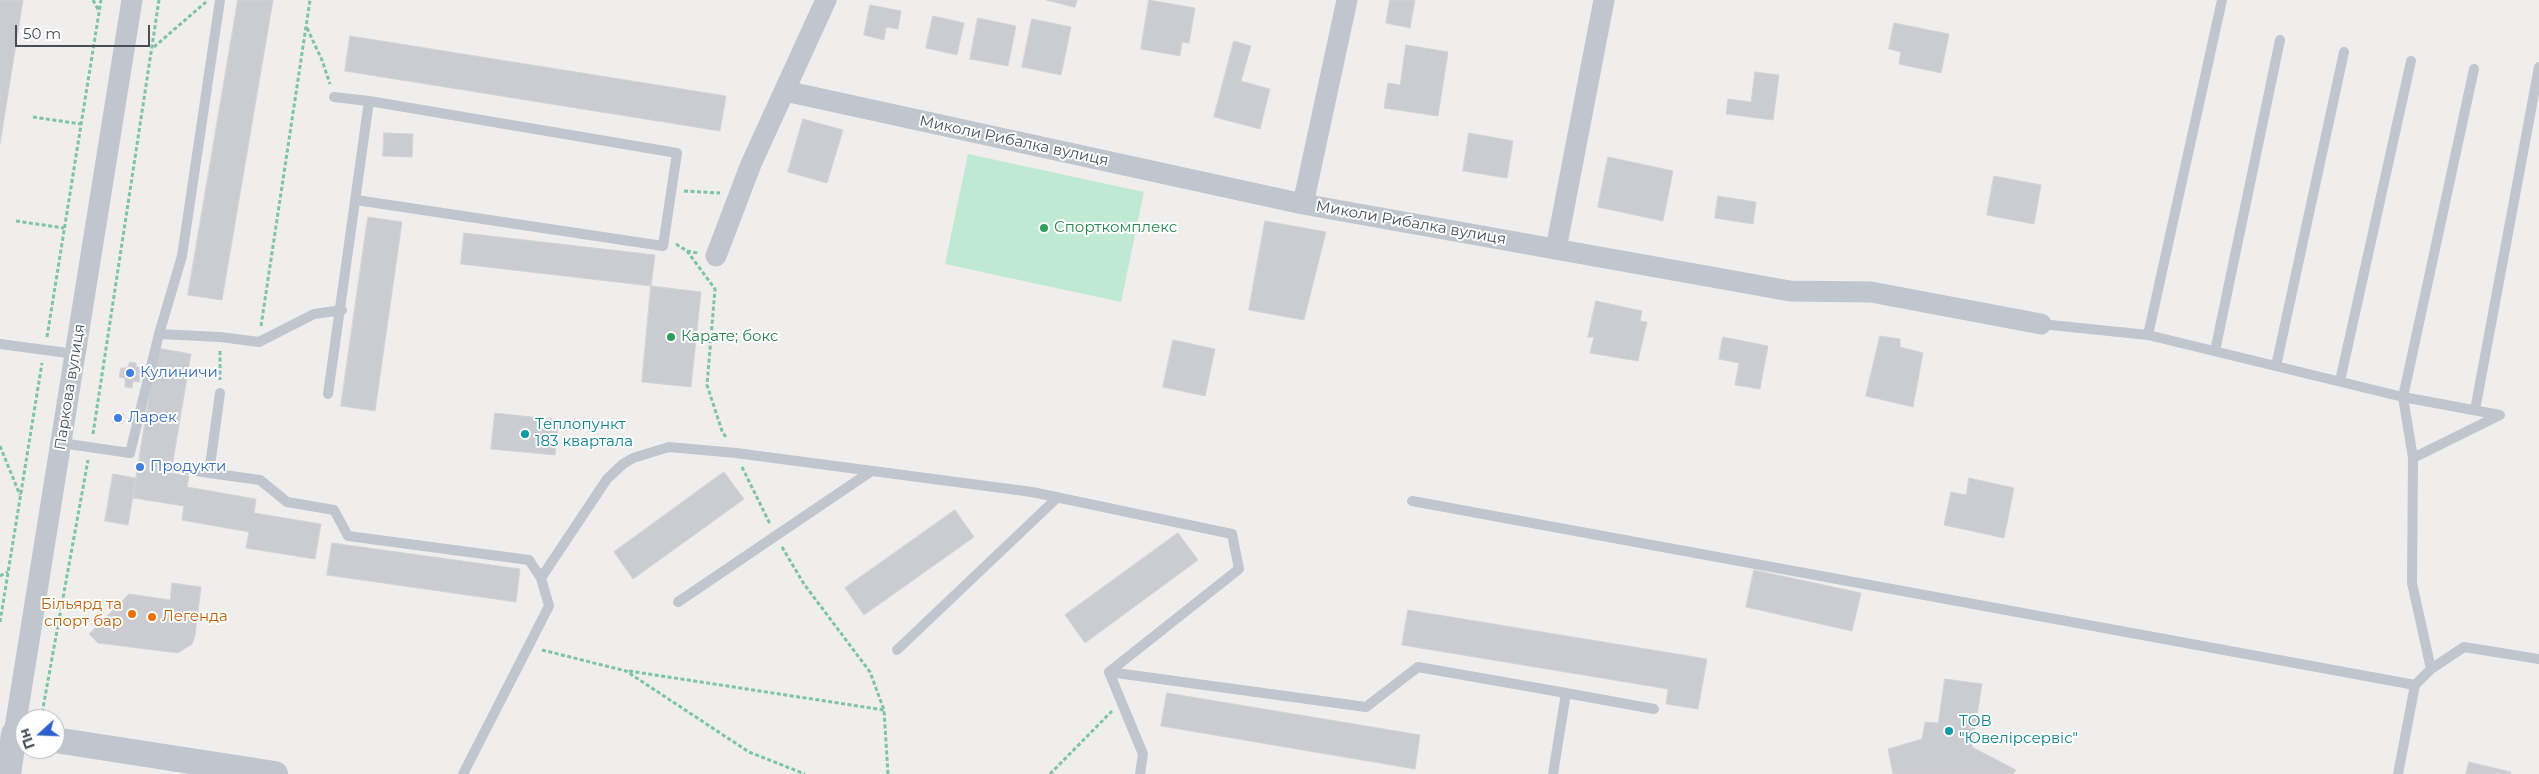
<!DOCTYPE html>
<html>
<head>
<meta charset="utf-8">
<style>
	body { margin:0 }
	#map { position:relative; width:2539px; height:774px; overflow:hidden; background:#f0eded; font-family:Montserrat,sans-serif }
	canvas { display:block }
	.north { position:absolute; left:15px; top:709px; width:50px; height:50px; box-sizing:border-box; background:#fff; border:1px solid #b6b8bc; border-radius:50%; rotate:250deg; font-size:14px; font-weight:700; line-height:20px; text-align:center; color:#484e58 }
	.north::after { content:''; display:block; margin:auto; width:18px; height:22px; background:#2d60ca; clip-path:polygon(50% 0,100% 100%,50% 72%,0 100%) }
	.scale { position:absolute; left:15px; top:25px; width:135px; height:22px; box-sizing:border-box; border:2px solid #484e58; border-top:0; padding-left:6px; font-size:15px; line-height:18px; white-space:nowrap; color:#484e58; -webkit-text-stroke:4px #fff; paint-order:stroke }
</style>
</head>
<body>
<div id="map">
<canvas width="2539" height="774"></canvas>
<div class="north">Пн</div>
<div class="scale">50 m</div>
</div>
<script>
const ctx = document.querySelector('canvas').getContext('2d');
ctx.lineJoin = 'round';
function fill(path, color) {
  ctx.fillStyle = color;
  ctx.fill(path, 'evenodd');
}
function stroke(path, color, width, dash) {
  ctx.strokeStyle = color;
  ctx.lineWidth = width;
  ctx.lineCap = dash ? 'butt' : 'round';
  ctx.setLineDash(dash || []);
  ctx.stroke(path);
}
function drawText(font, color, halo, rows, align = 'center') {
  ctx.font = font + ' Montserrat,sans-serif';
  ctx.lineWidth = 4;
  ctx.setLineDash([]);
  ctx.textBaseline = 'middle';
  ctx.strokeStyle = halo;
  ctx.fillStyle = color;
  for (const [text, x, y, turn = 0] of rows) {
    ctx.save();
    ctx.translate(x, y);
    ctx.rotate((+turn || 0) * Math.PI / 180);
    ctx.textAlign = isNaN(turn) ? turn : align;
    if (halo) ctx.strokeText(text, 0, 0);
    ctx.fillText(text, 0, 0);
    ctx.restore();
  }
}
fill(new Path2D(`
	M968 154 1144 192 1121 302 945 264Z`), '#c0e9d4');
const building = new Path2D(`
	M0 0H23L0 144Z
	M238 0H273L222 300 188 295Z
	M1047 0H1077L1075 7Z
	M1149 0 1195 8 1189 43 1182 42 1180 56 1141 49Z
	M1390 0H1415L1410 28 1386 23Z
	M870 5 901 11 898 29 886 27 884 40 864 35Z
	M933 16 964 23 957 55 926 48Z
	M978 18 1016 26 1008 66 970 59Z
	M1032 19 1071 27 1061 75 1022 67Z
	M1894 23 1949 34 1941 73 1899 64 1901 52 1889 49Z
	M350 36 726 96 720 131 345 71Z
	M1234 41 1251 46 1241 81 1270 89 1260 129 1214 117Z
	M1406 45 1448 52 1438 116 1384 108 1388 83 1400 85Z
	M1755 72 1779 75 1773 120 1726 114 1728 99 1751 102Z
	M803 119 843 130 827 183 788 172Z
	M384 133 413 134 412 157 383 156Z
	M1469 133 1513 141 1507 178 1463 171Z
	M1608 157 1673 171 1663 221 1598 207Z
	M1994 176 2041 185 2034 224 1987 215Z
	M1718 196 1756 202 1753 224 1715 218Z
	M368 217 402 222 375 411 341 406Z
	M1265 221 1326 232 1304 320 1249 310Z
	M464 233 655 255 651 286 461 264Z
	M651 286 701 292 691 387 642 382Z
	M1596 301 1642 311 1640 321 1647 322 1638 361 1590 353 1594 337H1588Z
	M1880 336 1900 339V347L1923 353 1913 407 1866 396Z
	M1723 337 1768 346 1760 389 1735 385 1739 363 1719 359Z
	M1173 340 1215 349 1205 396 1163 387Z
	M157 348 191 354 171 473 189 476 187 487 256 499 254 513 321 524 315 559 246 548 249 532 182 520 184 506 133 498Z
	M130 362 136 363V367L141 368 139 382 133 381 132 388 125 387V378L119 377 121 368H127Z
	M115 412 124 414 121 424 113 422Z
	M495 413 559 420 555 455 491 449Z
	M724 472 744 499 633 579 614 552Z
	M113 474 136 478 128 525 105 521Z
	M1969 478 2014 488 2004 538 1944 525 1951 492 1966 495Z
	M955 510 974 537 864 615 845 588Z
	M1178 533 1198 560 1085 643 1065 615Z
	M332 543 520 569 516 602 327 575Z
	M1754 570 1861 593 1852 631 1746 607Z
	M172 583 201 587 195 635 192 644 178 653 98 643 89 634 129 594 170 600Z
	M1408 610 1707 659 1698 709 1666 704 1668 689 1402 645Z
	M1945 679 1982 684 1972 747 2016 770 2013 774H1893L1888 749 1922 739 1925 722 1938 723Z
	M1167 693 1420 735 1415 769 1161 726Z
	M2469 762 2511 772 2510 774H2466Z`);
fill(building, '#cbccd1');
stroke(building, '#d2d3d8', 1);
stroke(new Path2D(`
	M93 0 99 11
	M307 28 322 60 330 84
	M154 47 206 2
	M33 117 81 124
	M684 191 720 193
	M16 221 64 228
	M676 244 687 251 698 253
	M687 251 715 289 707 385 722 431 727 439
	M261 326 310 0
	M47 337 101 0
	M220 351V380
	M93 434 159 0
	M0 446 20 495
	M742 467 770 524
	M782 547 804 584 870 672 884 710 888 774
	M0 576 8 572
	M0 622 42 363
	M542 650 626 671 749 752 805 774
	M629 671 884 710
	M41 719 88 460
	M1050 774 1112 711`), '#7cc3a8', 3, [4, 2.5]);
stroke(new Path2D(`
	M334 97 369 101 677 153 663 246 356 200
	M2041 324 2148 335 2403 397 2500 415 2413 458 2412 583 2431 669
	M159 334 220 337 259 342 314 314 342 310
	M2148 335 2222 0
	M0 344 75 354
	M2215 351 2280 40
	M2276 366 2344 52
	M2340 381 2411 61
	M328 394 369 101
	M2475 410 2539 67
	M61 443 130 453 159 334 182 256 220 0
	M2413 458 2403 397 2474 69
	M173 467 209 473 220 393
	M209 473 260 480 287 502 334 510 348 536 529 560 541 578 549 606 463 774
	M1412 501 2415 685
	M541 578 607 479 623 464 633 458 669 447 736 453 1032 492 1232 534 1239 569 1109 672 1143 754 1140 774
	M678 602 870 472
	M897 650 1058 497
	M1109 672 1366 707 1418 667 1566 693
	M1553 774 1566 693 1654 709
	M2398 774 2415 685 2431 669 2464 647 2539 659`), '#c0c6ce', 10);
stroke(new Path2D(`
	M785 91 1303 204 1790 291 1871 292 2041 324
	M1303 204 1347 0
	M1556 249 1604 0
	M716 256 751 164 826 0
	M14 734 132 0`), '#c0c6ce', 21);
stroke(new Path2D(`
	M55 740 275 774
	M8 774 14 734`), '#c0c6ce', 26);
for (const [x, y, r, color] of [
	[1044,228,5,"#2e9e5b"],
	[671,337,5,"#2e9e5b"],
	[130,373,5,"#3f7fe0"],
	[118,418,5,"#3f7fe0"],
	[525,434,5,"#0f9aa8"],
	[140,467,5,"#3f7fe0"],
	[132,614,5,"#e8710a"],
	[152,617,5,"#e8710a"],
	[1949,731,5,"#0f9aa8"]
]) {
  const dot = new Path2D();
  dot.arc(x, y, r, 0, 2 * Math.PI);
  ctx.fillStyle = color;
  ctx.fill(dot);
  stroke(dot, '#fff', 2);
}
drawText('15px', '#484e58', '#fff', [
	["Миколи Рибалка вулиця",1014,141,12],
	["Миколи Рибалка вулиця",1411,223,10],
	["Паркова вулиця",70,387,-81]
]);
drawText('15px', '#27864d', '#fff', [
	["Спорткомплекс",1054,228],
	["Карате; бокс",681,337]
], 'left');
drawText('15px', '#366cbe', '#fff', [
	["Кулиничи",140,373],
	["Ларек",128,418],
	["Продукти",150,467]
], 'left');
drawText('15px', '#0d838f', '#fff', [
	["Теплопункт",535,425],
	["183 квартала",535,442],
	["ТОВ",1959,722],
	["\"Ювелірсервіс\"",1959,739]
], 'left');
drawText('15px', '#c56008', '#fff', [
	["Більярд та",122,605],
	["спорт бар",122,622],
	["Легенда",162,617,"left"]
], 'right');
</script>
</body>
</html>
